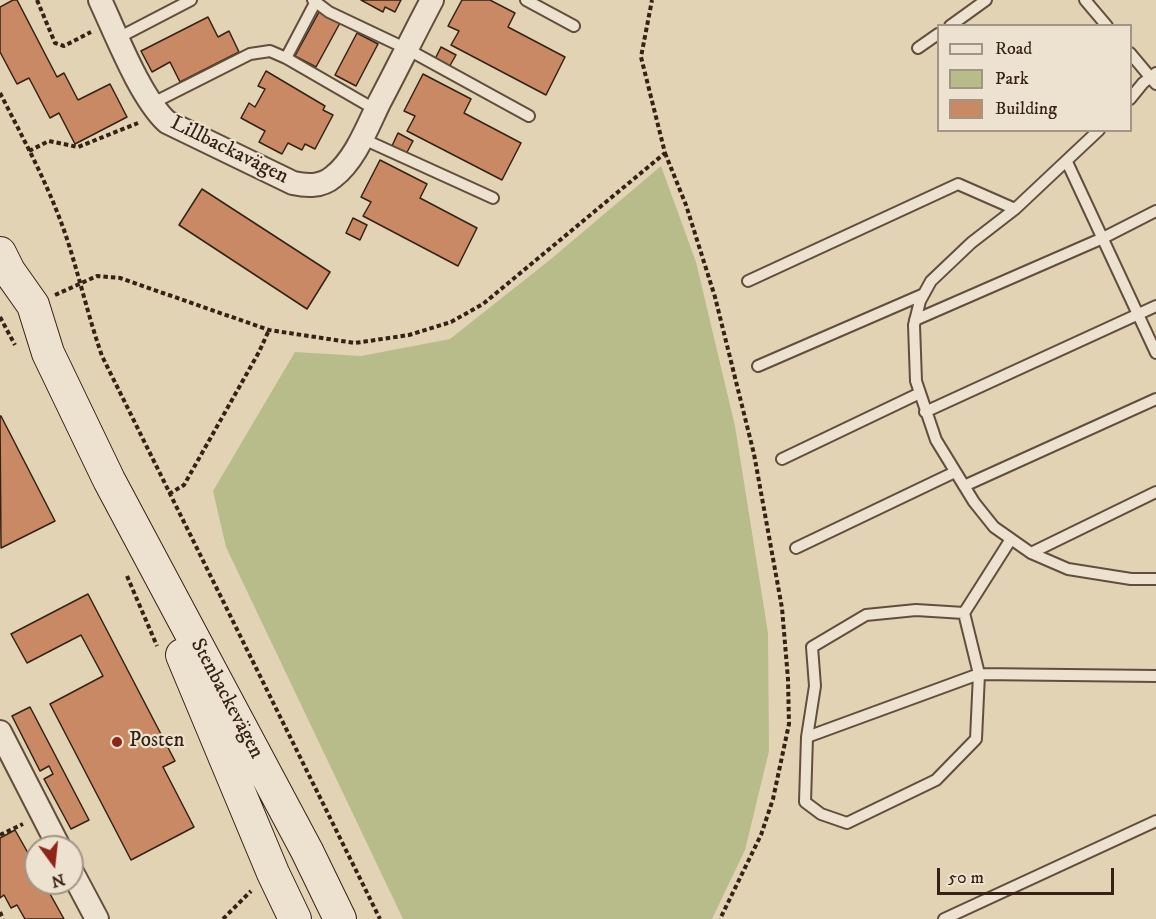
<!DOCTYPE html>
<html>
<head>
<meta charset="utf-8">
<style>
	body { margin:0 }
	#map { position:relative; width:1156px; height:919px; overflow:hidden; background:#e2d3b5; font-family:"IM FELL DW Pica",serif }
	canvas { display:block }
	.legend { position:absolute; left:937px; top:24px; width:195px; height:108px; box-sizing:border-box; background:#ece2cf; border:2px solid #a39585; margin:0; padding:8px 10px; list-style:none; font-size:18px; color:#362215 }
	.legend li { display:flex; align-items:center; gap:12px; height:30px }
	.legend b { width:30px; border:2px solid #a39585 }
	.north { position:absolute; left:24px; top:835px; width:60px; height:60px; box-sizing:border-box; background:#ece2cf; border:2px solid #a39585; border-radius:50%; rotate:165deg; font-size:16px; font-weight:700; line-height:24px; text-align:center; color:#362215 }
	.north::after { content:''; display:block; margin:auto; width:21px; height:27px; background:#8f2418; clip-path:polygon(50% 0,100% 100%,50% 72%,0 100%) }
	.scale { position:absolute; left:937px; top:868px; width:177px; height:27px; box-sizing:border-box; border:3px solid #362215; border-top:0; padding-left:8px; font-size:18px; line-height:21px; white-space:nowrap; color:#362215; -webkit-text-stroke:4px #ece2cf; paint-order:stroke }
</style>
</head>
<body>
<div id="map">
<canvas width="1156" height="919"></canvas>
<ul class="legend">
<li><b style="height:8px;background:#ece2cf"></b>Road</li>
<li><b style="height:16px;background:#b8bb8a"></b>Park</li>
<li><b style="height:16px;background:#c88964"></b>Building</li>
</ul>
<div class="north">N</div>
<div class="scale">50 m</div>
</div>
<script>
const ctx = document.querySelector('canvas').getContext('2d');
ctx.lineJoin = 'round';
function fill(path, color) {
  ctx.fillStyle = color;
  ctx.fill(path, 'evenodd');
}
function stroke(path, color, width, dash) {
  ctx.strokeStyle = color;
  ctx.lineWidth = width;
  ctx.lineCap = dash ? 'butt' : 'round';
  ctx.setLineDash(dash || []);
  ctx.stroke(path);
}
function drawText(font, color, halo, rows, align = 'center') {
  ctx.font = font + ' "IM FELL DW Pica",serif';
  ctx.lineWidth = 4.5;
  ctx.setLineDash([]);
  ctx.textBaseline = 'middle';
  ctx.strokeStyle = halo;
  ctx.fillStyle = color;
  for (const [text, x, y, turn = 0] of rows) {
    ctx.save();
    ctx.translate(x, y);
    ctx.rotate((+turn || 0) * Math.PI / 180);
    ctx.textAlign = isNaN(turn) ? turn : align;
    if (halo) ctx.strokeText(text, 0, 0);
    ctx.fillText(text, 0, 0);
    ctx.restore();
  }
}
fill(new Path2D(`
	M661 166 696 262 735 426 768 633 769 751 745 850 712 919H403L226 547 213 491 295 352 361 356 450 339 551 259Z`), '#b8bb8a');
const building = new Path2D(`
	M13 0H17L57 77 64 73 78 100 110 84 127 117 75 144 59 113 50 118 29 78 17 84 0 52V7Z
	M361 0H401L395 12 385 7 383 12Z
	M462 0H490L515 13 508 27 565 57 546 95 451 45 459 31 448 26Z
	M319 12 340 23 316 67 295 56Z
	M208 17 218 37 229 31 239 52 180 82 170 62 152 72 141 51Z
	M357 33 378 44 356 86 335 75Z
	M441 47 456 55 448 69 434 61Z
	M266 71 325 106 323 110 333 115 315 149 305 144 302 150 288 143 282 154 259 142 265 131 241 118 249 103 255 107 265 89 258 86Z
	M423 74 471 99 464 113 521 143 502 180 407 131 415 116 404 111Z
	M398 133 413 141 405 156 391 148Z
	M380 160 427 184 420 198 477 228 458 266 363 216 371 202 361 197Z
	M202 189 330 272 307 309 179 225Z
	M353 218 367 225 360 240 346 233Z
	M0 416H1L55 521 1 548Z
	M88 594 175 761 163 767 194 827 131 860 50 704 103 676 81 635 27 663 11 634Z
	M30 707 89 820 71 829 44 779 53 774 49 766 40 771 12 716Z
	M15 830 36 867V883H44L64 919H25L17 905 11 908 4 895 0 898V838Z`);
fill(building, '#c88964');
stroke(building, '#362215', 1.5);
const lane = new Path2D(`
	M313 0 329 12 407 49 529 116
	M526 0 574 26
	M1085 0 1107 26
	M950 26 986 0
	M118 38 191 0
	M918 48 938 34
	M1130 53 1156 84
	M286 58 315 3
	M1130 99 1143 83 1156 73
	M151 104 250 54 270 51 286 58 376 110
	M1099 130 1015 209 971 243 931 281 920 301 914 325 916 381 936 440 974 502 994 527 1031 553 1068 569 1131 579H1156
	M361 138 493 198
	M1067 162 1156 353
	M748 281 958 184 1015 209
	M915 320 1103 238 1156 211
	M758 366 924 294
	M925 412 1156 306
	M782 459 920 393
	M964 486 1156 399
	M796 548 955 472
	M1031 553 1156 492
	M964 613 916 610 866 615 812 647 815 686 807 737 805 802 821 814 847 823 936 780 976 739 979 674 964 613 1011 539
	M807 737 979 674 1156 676
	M944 919 1156 821`);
const street = new Path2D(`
	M100 0C116 34 140 97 167 122L293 183C307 186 321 187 333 177 355 160 367 128 379 103 397 69 414 34 432 0
	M0 732 59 847
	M72 872 97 919`);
const secondary = new Path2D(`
	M0 253 9 271 33 305 48 353 109 480 307 851 340 919
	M182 655 273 873 295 919`);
stroke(lane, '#614e3d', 14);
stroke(street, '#614e3d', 26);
stroke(secondary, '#362215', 34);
stroke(new Path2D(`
	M37 0 55 43 64 46 91 32
	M0 93C24 140 49 186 66 236 79 275 88 316 102 356L380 919
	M29 151 49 141 78 147 138 123
	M665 153 686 205 715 297 754 454 782 608 788 679 789 724 773 799 761 835 720 919
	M55 295 97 276 120 278 269 330 355 343 409 335 451 322 483 304 665 153 641 57 652 0
	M0 317 15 345
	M169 494 184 485 259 352 269 330
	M127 576 157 646
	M0 835 23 824
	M0 912 3 919
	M223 919 251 891`), '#362215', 4, [4.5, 3]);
stroke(lane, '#ece2cf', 10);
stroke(street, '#ece2cf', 22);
stroke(secondary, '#ece2cf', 32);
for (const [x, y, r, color] of [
	[117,742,6,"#8f2418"]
]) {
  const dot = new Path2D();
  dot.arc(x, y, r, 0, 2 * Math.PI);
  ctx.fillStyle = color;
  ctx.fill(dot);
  stroke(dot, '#ece2cf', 2);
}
drawText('21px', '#362215', '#ece2cf', [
	["Lillbackavägen",229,151,26],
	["Stenbackevägen",226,699,62]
]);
drawText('21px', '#362215', '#ece2cf', [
	["Posten",129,742]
], 'left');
</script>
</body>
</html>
